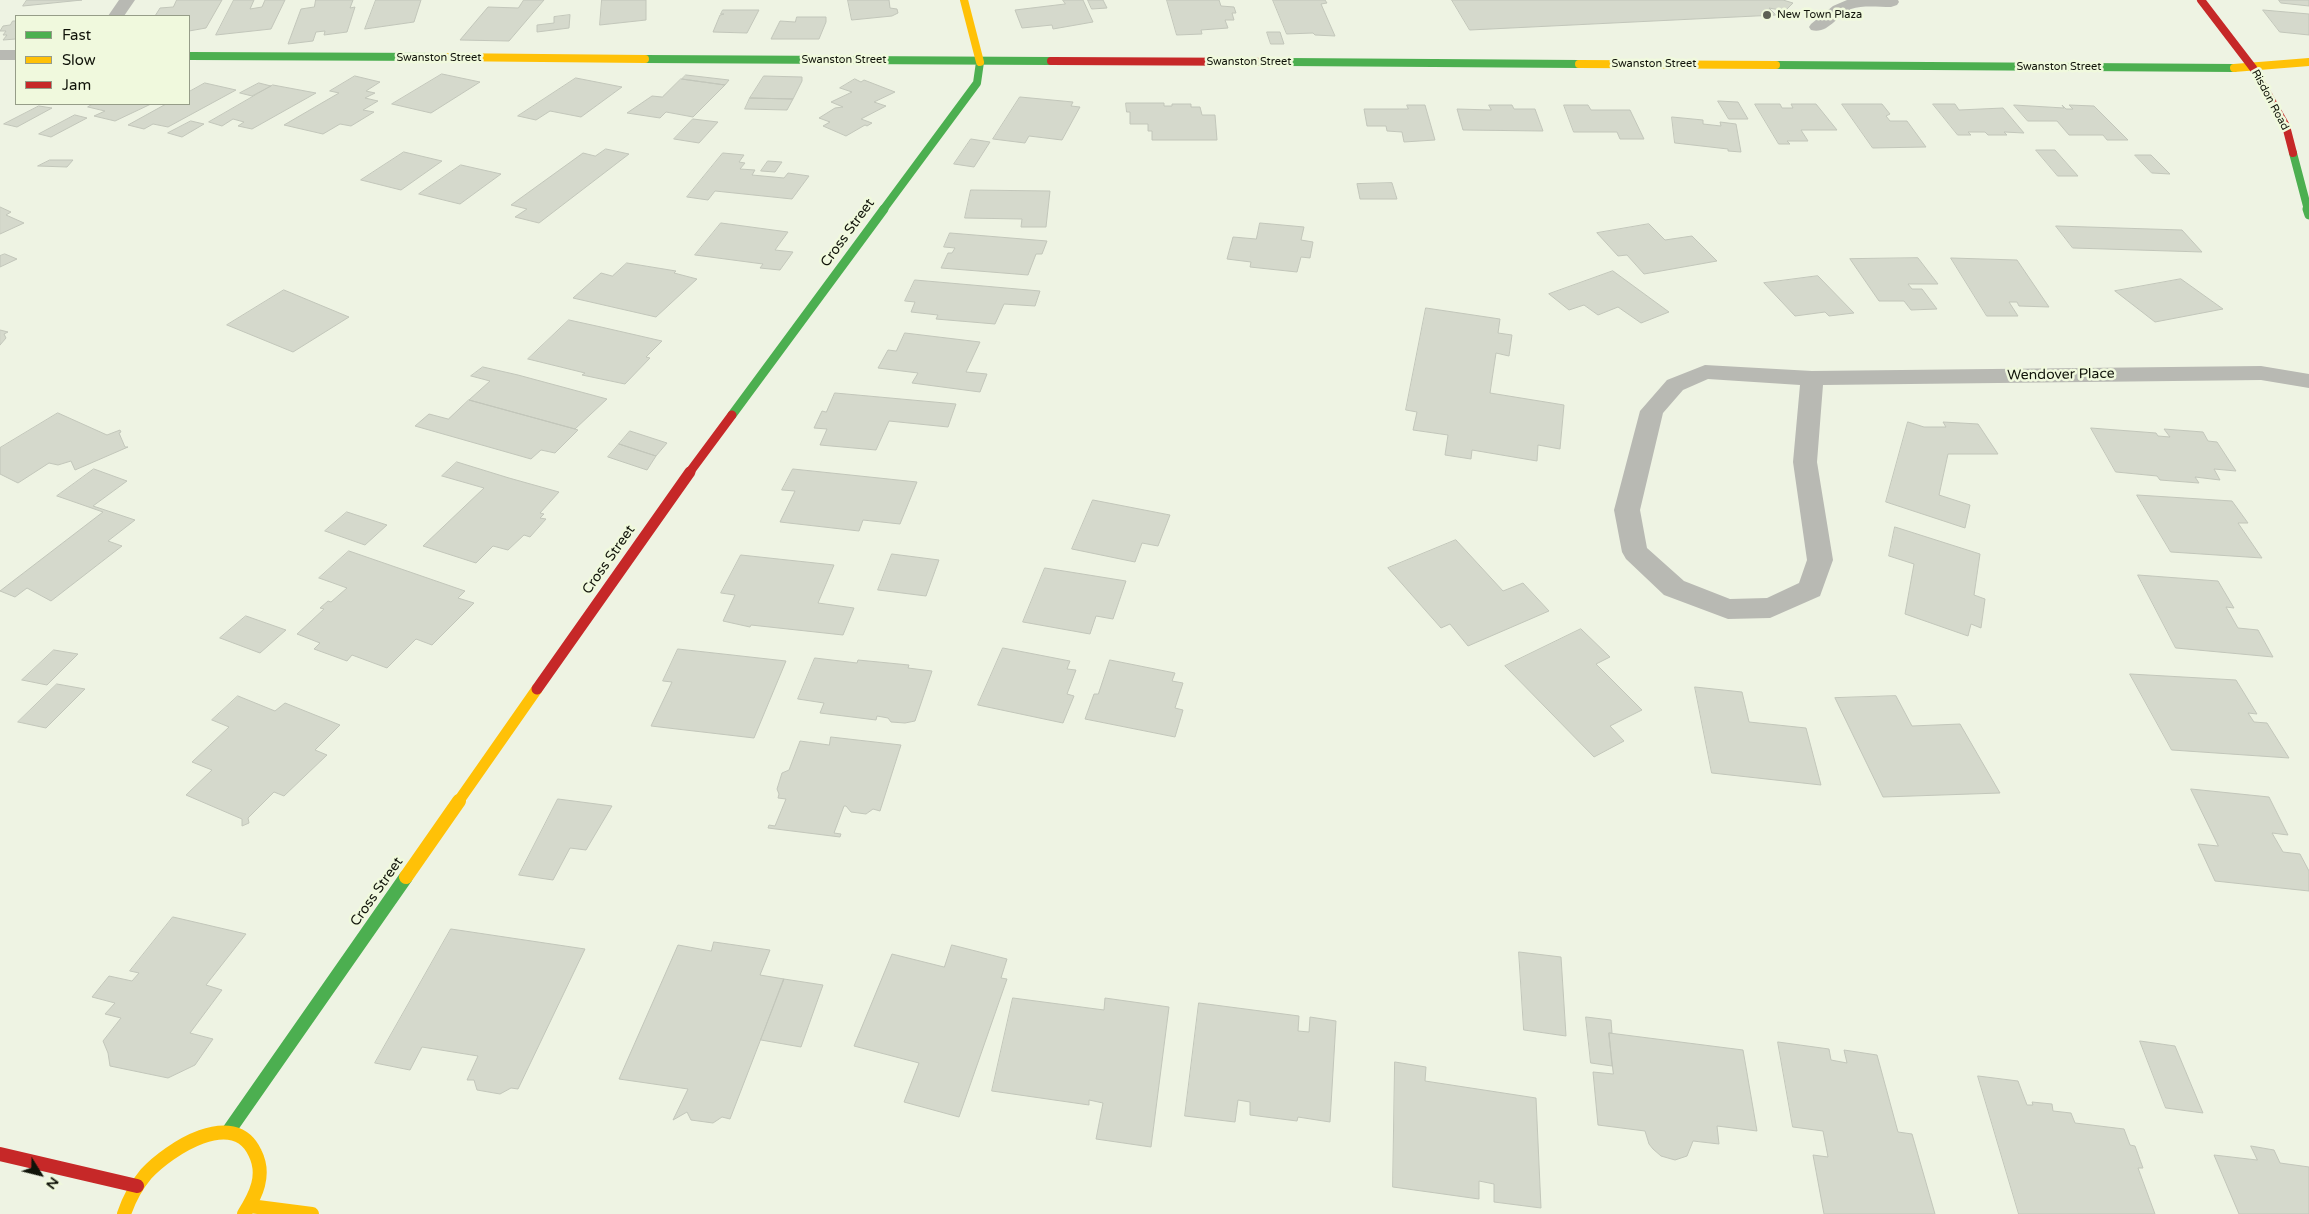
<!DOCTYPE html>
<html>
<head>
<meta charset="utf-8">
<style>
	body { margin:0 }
	#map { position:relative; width:2309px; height:1214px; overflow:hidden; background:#eef3e3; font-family:"Varela Round",sans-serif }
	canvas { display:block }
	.legend { position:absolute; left:15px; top:15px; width:175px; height:90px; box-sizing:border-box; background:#f0f9dd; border:1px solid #969d88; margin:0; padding:6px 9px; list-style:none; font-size:15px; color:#101309 }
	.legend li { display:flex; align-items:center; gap:10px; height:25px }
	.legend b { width:25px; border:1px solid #969d88 }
	.north { position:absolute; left:15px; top:1149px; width:50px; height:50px; -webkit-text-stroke:4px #f0f9dd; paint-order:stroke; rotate:126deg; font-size:14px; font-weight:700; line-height:20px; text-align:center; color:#101309 }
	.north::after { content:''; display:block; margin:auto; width:18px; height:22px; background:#101309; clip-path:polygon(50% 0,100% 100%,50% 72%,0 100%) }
</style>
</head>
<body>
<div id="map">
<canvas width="2309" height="1214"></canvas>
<ul class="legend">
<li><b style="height:6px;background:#4caf50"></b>Fast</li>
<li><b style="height:6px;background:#ffc107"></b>Slow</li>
<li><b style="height:6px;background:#c62828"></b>Jam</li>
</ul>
<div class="north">N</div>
</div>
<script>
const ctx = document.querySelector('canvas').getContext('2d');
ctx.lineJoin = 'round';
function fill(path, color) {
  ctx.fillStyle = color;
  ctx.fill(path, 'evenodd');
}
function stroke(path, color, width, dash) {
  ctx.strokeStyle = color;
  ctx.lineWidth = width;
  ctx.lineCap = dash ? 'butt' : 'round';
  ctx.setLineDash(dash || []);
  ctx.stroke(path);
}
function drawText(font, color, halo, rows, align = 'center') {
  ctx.font = font + ' "Varela Round",sans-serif';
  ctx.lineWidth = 5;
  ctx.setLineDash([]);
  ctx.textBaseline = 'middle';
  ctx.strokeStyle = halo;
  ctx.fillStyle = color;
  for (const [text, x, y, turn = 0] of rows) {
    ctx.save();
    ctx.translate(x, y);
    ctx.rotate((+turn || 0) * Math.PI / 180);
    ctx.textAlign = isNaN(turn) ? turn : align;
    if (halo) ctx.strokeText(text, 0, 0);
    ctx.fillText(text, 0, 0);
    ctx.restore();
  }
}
const building = new Path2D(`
	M27 0H82L23 6Z
	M177 0H222L206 28 189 31V16H155L160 8 173 7Z
	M234 0H254L250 9 262 7 265 0H285L271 29 216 35Z
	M316 0H353L350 8 355 7 347 32 324 35 325 31 316 32 313 41 288 44 301 9 314 7Z
	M376 0H421L414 22 365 29Z
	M524 0H544L509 41 460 40 488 7 518 8Z
	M602 0H646V20L600 25Z
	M848 0H889L890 8 897 9 898 13 892 16 852 20Z
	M1063 0H1083L1093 22 1053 29 1052 25 1022 28 1015 10 1065 4Z
	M1088 0H1103L1107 8 1092 9Z
	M1167 0H1219L1221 6 1234 7 1236 13H1232L1234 20H1225L1228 28 1201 30 1202 34 1177 35Z
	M1273 0H1325L1327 3 1321 4 1335 36 1315 35 1313 33 1287 34Z
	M1452 0H1783L1793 3 1785 11 1769 8 1776 15 1470 30Z
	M2279 0H2309V6L2281 3Z
	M723 10H759L747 33 713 32 720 15 724 14H721Z
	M2263 10 2309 14V35L2280 32Z
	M570 15 569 28 537 32V25L554 23V17Z
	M797 17H826V22L819 39H771L780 21 795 22Z
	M13 21H16V39L3 40 7 35H3L6 31H0L3 26 10 25Z
	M1267 32H1280L1284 44H1271Z
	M442 74 480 82 431 113 392 104Z
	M686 75 729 80 725 85 682 79Z
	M355 76 380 82 366 91 375 93 365 98 378 101 363 110 374 112 351 126 340 124 323 134 284 125 339 93 330 91Z
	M764 76 802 77V81L793 99 750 98Z
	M576 78 622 87 581 117 550 111 536 120 518 116Z
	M681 79 725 85 693 117 666 112 660 118 627 113 652 96 662 97Z
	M855 79 861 82 864 80 895 92 874 102 886 106 861 119 872 123 867 126 865 125 846 136 823 126 830 122 819 118 835 108 843 107 831 102 852 92 840 88Z
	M205 83 236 90 168 127 153 124 144 129 128 125 166 104H189V92Z
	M259 83 271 86 252 96 240 93Z
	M273 85 316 93 252 129 238 126 244 122 233 119 222 126 209 122Z
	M1020 97 1073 102 1071 106 1080 107 1062 140 1029 136 1025 143 993 139Z
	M750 98 793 99 787 110 745 109Z
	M1718 101 1738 102 1748 119H1729Z
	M1126 103H1164V106H1172V104H1191V107H1200L1202 115H1215L1217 140H1152V131H1148V124H1130V112H1127Z
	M93 104H151L115 121 94 116 105 111 88 107Z
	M1755 104H1780L1782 108H1793L1791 104H1816L1837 130H1801L1808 141H1787L1790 144H1779Z
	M1842 104H1882L1890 114 1886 116 1890 121H1907L1926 147 1873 148Z
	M1933 104H1955L1959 110 2003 108 2024 133 2004 132 2007 135H1988L1985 132H1968L1971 135H1958Z
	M1407 105H1425L1435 140 1404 142 1402 132 1387 131 1386 126H1367L1364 109H1408Z
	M1489 105H1512L1514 109H1535L1543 131 1463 130 1457 109 1491 110Z
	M1564 105H1588L1591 110H1630L1644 139H1620L1617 132H1574Z
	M2014 105 2064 108 2062 105 2066 109H2073L2069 105 2094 106 2128 140H2107L2103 135H2069L2057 121H2028Z
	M39 106 52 108 17 127 4 124Z
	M75 115 87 118 51 137 39 134Z
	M1672 117 1703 120V124L1721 126 1720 122 1736 124 1741 152 1728 151V149L1675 143Z
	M693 119 718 122 699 143 674 139Z
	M191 121 204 124 182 137 168 133Z
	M971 139 990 142 974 167 954 164Z
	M606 149 629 154 539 223 515 217 527 209 511 205 583 153 595 156Z
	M2036 150H2055L2078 176H2058Z
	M404 152 442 161 401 190 361 180Z
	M723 153 744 155 739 162 745 163 740 169 755 170 752 175 784 178 788 173 809 176 792 199 715 191 708 200 687 197Z
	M2135 155H2151L2170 174 2152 173Z
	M50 160H73L67 167 38 166Z
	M768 161 782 162 775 172 761 171Z
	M461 165 501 174 460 204 419 194Z
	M1392 183 1397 199H1360L1357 184Z
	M971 190 1050 191 1046 227H1021L1022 219 965 218Z
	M0 207 11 212 6 215 24 223 0 234Z
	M721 223 788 232 775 250 793 252 780 270 760 268 763 264 695 255Z
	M1260 223 1304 227 1301 240 1313 242 1310 258 1301 257 1297 272 1250 267 1251 262 1227 259 1233 237 1256 239Z
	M1649 224 1665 240 1692 236 1717 261 1644 274 1627 255 1618 256 1597 233Z
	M2056 226 2182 230 2202 252 2073 248Z
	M950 233 1047 241 1042 254H1036L1028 275 941 268 948 253H952L955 248 944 247Z
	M5 254 17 259 0 267V256Z
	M1918 258 1938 284H1908L1912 289H1922L1937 309 1911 310 1904 301H1879L1850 259Z
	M1951 258 2017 260 2049 307 2019 306 2017 302H2009L2018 316H1987Z
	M627 263 676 271 674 273 697 279 656 317 573 298 601 273 612 276Z
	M1613 271 1669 312 1641 323 1618 307 1598 315 1584 305 1569 310 1549 294Z
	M1818 276 1854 313 1829 316 1825 312 1795 316 1764 283Z
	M2181 279 2223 309 2155 322 2115 291Z
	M915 280 1040 291 1035 306 1004 304 995 324 936 319 938 315 911 312 915 302 905 301Z
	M284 290 349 317 293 352 227 325Z
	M1426 308 1500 319 1498 333 1512 335 1509 356 1496 353 1490 393 1564 405 1560 449 1538 445 1537 461 1472 450 1471 459 1445 455 1448 435 1413 430 1417 412 1406 410Z
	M569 320 601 327 662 341 646 357 650 358 625 384 582 375 585 373 528 359Z
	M0 330 8 332 4 334 6 338 0 345Z
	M905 333 980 342 966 372 987 374 980 392 912 383 918 373 878 368 888 350 896 351Z
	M483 367 518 375 607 399 575 429 469 400 490 381 471 376Z
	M835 393 956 404 948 427 889 421 876 450 820 445 827 429 814 428 822 411 826 412Z
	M469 400 575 429 578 430 555 453 541 450 531 459 415 426 429 414 448 419Z
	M58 413 107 435 120 430 121 432 119 433 125 447H128L75 470 71 461 58 465 49 463 18 483 0 474V448Z
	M1908 422 1924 427H1946L1943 422 1978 424 1998 454H1948L1939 495 1970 505 1965 528 1886 502Z
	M2091 428 2156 433 2158 436 2170 437 2164 429 2203 432 2208 441 2217 442 2236 471 2214 469 2220 480 2195 477 2199 483 2160 480 2157 476 2116 472Z
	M630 431 667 443 656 456 619 444Z
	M619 444 656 456 647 470 608 457Z
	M457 462 509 478 559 492 540 513 544 514 540 518 546 519 530 537 524 535 508 550 493 546 476 563 423 546 484 488 442 476Z
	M94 469 127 481 93 506 135 520 108 541 122 546 51 601 27 588 15 597 0 591 103 512 57 496Z
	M793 469 917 482 900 524 863 520 859 531 780 522 795 491 782 490Z
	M2137 495 2232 501 2248 523H2238L2262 558 2171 552Z
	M1093 500 1170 515 1158 546 1142 543 1135 562 1072 549Z
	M347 512 387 525 365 545 325 531Z
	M1895 527 1980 554 1974 595 1985 599 1981 628 1971 624 1968 636 1905 614 1914 564 1889 556Z
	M1456 540 1503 591 1523 583 1549 611 1468 646 1450 624 1441 628 1388 568Z
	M349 551 465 591 458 598 474 603 432 645 416 639 387 668 352 655 347 661 314 649 320 643 297 634 324 609 320 608 328 601 331 602 347 588 319 578Z
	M892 554 939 560 926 596 878 590Z
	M741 555 834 565 818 603 854 608 843 635 751 625 750 627 723 621 735 595 721 593Z
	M1045 568 1126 581 1113 619 1096 616 1090 634 1023 622Z
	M2138 575 2218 581 2234 608 2226 607 2238 628 2258 630 2273 657 2176 648Z
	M246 616 286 630 260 653 220 638Z
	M1581 629 1610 657 1596 664 1642 710 1610 726 1624 741 1594 757 1505 666Z
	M1003 648 1070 661 1067 669 1076 670 1067 694 1074 696 1063 723 978 705Z
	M678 649 786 661 754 738 651 726 672 682 663 681Z
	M54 650 78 654 47 685 22 680Z
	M815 658 857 663 858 660 909 665 908 668 932 671 915 721 905 723 891 722 888 718 877 716 876 720 820 713 824 703 798 699Z
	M1110 660 1175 673 1172 681 1183 683 1175 708 1183 710 1175 737 1085 719 1094 694H1098Z
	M2130 674 2236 680 2257 714 2248 713 2254 722 2267 723 2289 758 2172 750Z
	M57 684 85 689 46 728 18 722Z
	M1695 687 1742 692 1749 722 1806 728 1821 785 1712 773Z
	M238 696 275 711 285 703 340 725 315 750 327 755 284 796 274 792 248 818 249 823 242 826V819L186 795 212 770 192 762 229 727 212 720Z
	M1896 696 1912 726 1960 724 2000 793 1883 797 1835 698Z
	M831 737 901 745 880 811 873 809 866 814 851 812 846 806H844L834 833 841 834 840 837 768 828 769 825 775 826 786 799 778 798 779 794 777 789 782 773 789 770 800 741 829 745Z
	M2191 789 2269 797 2288 835 2272 833 2283 852 2300 854 2309 871V891L2215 881 2198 844 2218 846Z
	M558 799 612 806 586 850 570 848 553 880 519 875Z
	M173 917 246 934 206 985 222 990 190 1033 213 1039 195 1065 168 1078 110 1066 108 1053 103 1041 121 1018 105 1014 115 1003 92 997 109 976 132 981 139 973 130 971Z
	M451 929 585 949 518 1089 511 1088 500 1094 477 1090 474 1080H467L478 1056 422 1047 410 1070 375 1063Z
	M714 942 770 950 760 975 784 979 730 1119 722 1117 713 1123 691 1120 687 1112 673 1120 688 1089 619 1079 678 945 711 951Z
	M952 945 1007 959 1001 978 1007 979 959 1117 904 1102 919 1063 854 1046 892 954 944 967Z
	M1519 952 1561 957 1566 1036 1524 1030Z
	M784 979 823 985 801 1047 761 1040Z
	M1013 998 1104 1010 1105 998 1169 1007 1151 1147 1096 1139 1103 1103 1089 1100V1105L992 1091Z
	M1199 1003 1299 1016 1298 1031 1309 1032 1310 1017 1336 1021 1330 1122 1298 1117 1297 1121 1250 1115V1102L1238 1100 1235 1122 1185 1116Z
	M1586 1017 1611 1020 1612 1033H1609L1612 1066 1591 1063Z
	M1609 1033 1743 1050 1757 1131 1717 1126 1719 1144 1693 1141 1687 1156 1675 1160 1661 1156 1653 1149 1649 1144 1645 1131 1598 1125 1593 1072 1613 1074Z
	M2140 1041 2175 1046 2203 1113 2166 1108Z
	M1778 1042 1829 1049 1831 1060 1847 1063 1844 1050 1877 1055 1898 1132 1912 1134 1935 1214H1824L1813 1155 1828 1157 1823 1131 1793 1127Z
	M1395 1062 1426 1067 1425 1081 1536 1098 1541 1208 1494 1202V1184L1479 1181V1199L1393 1187Z
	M1978 1076 2018 1081 2027 1105H2033L2032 1102 2052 1104 2053 1111 2071 1113 2075 1123 2124 1129 2130 1145 2135 1146 2143 1168H2138L2155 1214H2019Z
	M2251 1146 2274 1150 2280 1163 2309 1167V1214H2239L2214 1155 2257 1160Z`);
fill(building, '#d5d9cc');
stroke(building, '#c2c6ba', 1);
fill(new Path2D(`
	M1847 0H1898L1899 2 1897 5 1891 7C1878 7 1863 5 1851 9 1837 15 1828 35 1811 30L1809 27 1811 24 1833 6Z`), '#b8b9b3');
fill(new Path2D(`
	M119 0H135L124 16H108Z
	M0 50H16V60H0Z
	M1705 365 1812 371 2261 366 2309 374V388L2261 380 1823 385 1817 462 1833 560 1820 596 1770 618 1728 619 1664 595 1626 559 1622 552 1614 510 1640 411 1667 380ZM1708 379 1800 385 1793 462 1807 560 1799 583 1767 598 1730 599 1684 581 1647 548 1640 510 1663 413 1683 390Z`), '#b8b9b3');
stroke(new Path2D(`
	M189 56 440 57
	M645 59 1051 61
	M1288 62 1579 64
	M1776 65 2234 68
	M2293 153 2308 210
	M883 210 977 83 980 62`), '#4caf50', 8);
stroke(new Path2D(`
	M2307 209 2309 215
	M732 415 884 209`), '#4caf50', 9);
stroke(new Path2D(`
	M228 1132 406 877`), '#4caf50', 14);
stroke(new Path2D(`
	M964 0 980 62
	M440 57 645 59
	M1579 64 1776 65
	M2234 68 2309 62`), '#ffc107', 8);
stroke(new Path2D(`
	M458 802 537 689`), '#ffc107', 11);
stroke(new Path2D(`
	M406 877 459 801
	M250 1206 312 1214
	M124 1214C129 1199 136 1186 146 1174 169 1149 234 1107 255 1153 266 1175 256 1195 244 1214`), '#ffc107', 14);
stroke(new Path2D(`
	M2201 0 2253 68 2286 126 2293 153
	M1051 61 1288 62`), '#c62828', 8);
stroke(new Path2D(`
	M689 473 732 415`), '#c62828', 9);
stroke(new Path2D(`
	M537 689 690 472`), '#c62828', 11);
stroke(new Path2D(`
	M0 1154 137 1186`), '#c62828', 14);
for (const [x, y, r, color] of [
	[1767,15,5,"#5e6155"]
]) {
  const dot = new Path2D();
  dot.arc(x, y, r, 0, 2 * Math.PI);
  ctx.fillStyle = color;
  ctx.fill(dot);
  stroke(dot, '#f0f9dd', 2);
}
drawText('11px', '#101309', '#f0f9dd', [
	["New Town Plaza",1777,15]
], 'left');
drawText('11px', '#101309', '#f0f9dd', [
	["Swanston Street",439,58],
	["Swanston Street",844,60],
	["Swanston Street",1249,62],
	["Swanston Street",1654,64],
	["Swanston Street",2059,67],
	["Risdon Road",2270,100,62]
]);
drawText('14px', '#101309', '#f0f9dd', [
	["Cross Street",848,233,-54],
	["Wendover Place",2061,375,-1],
	["Cross Street",609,560,-55],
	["Cross Street",377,892,-55]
]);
</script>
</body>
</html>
